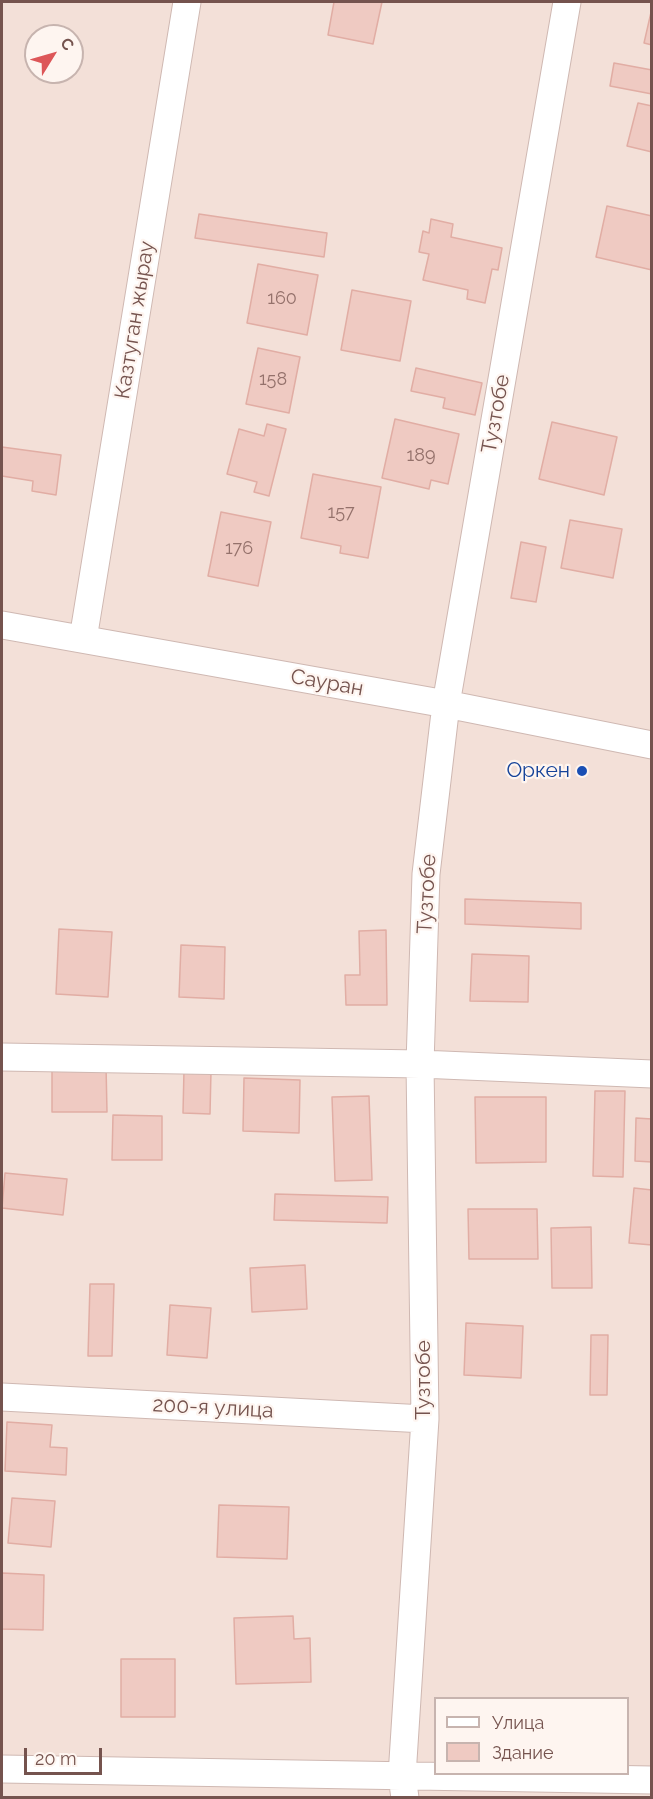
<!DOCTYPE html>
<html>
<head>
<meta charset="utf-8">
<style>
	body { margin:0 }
	#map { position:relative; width:653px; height:1799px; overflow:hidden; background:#fbf0e9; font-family:Raleway,sans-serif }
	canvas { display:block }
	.frame { position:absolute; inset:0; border:3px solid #75534e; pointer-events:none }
	.legend { position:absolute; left:434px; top:1697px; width:195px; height:78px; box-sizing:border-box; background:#fef5f0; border:2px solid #c7b4af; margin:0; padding:8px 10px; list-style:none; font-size:18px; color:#75534e }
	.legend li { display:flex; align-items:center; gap:12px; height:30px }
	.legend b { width:30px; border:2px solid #c7b4af }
	.north { position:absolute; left:24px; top:24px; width:60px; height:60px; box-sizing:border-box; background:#fef5f0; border:2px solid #c7b4af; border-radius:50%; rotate:53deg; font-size:16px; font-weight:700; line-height:24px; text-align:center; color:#75534e }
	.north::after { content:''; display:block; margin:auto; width:21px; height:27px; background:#dd5658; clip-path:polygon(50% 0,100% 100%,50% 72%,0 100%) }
	.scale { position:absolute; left:24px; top:1748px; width:78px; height:27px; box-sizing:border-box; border:3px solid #75534e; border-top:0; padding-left:8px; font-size:18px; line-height:21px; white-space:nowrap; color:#75534e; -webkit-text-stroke:4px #fef5f0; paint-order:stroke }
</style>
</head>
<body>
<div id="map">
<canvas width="653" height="1799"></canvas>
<div class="frame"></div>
<ul class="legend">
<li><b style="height:8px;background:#fff"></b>Улица</li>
<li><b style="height:16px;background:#efcac2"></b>Здание</li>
</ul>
<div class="north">С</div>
<div class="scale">20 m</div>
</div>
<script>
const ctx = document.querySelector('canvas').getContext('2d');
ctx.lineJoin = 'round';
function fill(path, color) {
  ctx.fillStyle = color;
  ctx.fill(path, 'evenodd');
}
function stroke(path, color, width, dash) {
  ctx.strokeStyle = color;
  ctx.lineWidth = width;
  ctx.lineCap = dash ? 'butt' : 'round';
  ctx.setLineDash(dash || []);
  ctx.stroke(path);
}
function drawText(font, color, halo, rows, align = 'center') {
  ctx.font = font + ' Raleway,sans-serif';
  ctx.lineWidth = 4.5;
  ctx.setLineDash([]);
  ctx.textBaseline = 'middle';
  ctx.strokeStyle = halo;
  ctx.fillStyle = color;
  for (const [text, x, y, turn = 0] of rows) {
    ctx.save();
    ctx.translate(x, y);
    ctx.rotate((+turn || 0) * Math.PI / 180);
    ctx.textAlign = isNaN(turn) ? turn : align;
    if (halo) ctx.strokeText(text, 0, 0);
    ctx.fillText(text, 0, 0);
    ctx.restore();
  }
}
fill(new Path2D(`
	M2 2H651V1797H2ZM36 36H72V72H36ZM436 1698H628V1774H436Z`), '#f3e0d8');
const building = new Path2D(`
	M334 2H382L373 44 328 35Z
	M652 8V45L644 43Z
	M614 63 652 70V94L610 86Z
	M638 103 652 106V152L627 146Z
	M607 206 652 216V270L596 257Z
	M199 214 327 233 324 257 195 238Z
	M431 219 453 224 451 237 502 248 498 270 492 269 485 303 467 299 468 290 423 280 429 254 419 252 423 231 429 233Z
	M258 264 318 275 307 335 247 323Z
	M352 290 411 301 400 361 341 350Z
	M258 348 300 357 289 413 246 404Z
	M416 368 482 383 475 415 443 408 445 398 411 391Z
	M395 419 459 434 448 484 431 480 429 489 382 478Z
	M552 422 617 437 604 495 539 479Z
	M267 424 286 429 269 496 254 492 257 482 227 474 239 429 264 436Z
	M2 447 61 455 56 495 32 491 33 481 2 476Z
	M313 474 381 487 368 558 340 553 341 546 301 538Z
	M221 512 271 522 258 586 208 576Z
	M570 520 622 529 613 578 561 568Z
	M521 542 546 547 536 602 511 598Z
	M465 899 581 903V929L465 924Z
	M59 929 112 932 108 997 56 994Z
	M386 930 387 1005H346L345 975H360L359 931Z
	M181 945 225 947 224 999 179 997Z
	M472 954 529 956 528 1002 470 1001Z
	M52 1065H106L107 1112H52Z
	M184 1070 211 1071 210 1114 183 1113Z
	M244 1078 300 1080 299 1133 243 1131Z
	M595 1091H625L623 1177 593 1176Z
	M369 1096 372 1180 335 1181 332 1097Z
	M475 1097H546V1162L476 1163Z
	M113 1115 162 1116V1160H112Z
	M636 1118 652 1119V1162L635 1161Z
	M5 1173 67 1179 63 1215 2 1208Z
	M634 1188 652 1190V1245L629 1243Z
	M275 1194 388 1197 387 1223 274 1220Z
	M468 1209H537L538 1259H469Z
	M591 1227 592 1288H552L551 1228Z
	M305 1265 307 1309 252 1312 250 1268Z
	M90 1284H114L112 1356H88Z
	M170 1305 211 1308 207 1358 167 1355Z
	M466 1323 523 1326 521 1378 464 1375Z
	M591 1335H608L607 1395H590Z
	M7 1422 52 1425 50 1447 67 1448 66 1475 5 1471Z
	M12 1498 55 1501 51 1547 8 1543Z
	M219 1505 289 1507 287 1559 217 1557Z
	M2 1573 44 1575 43 1630 2 1629Z
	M293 1616 294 1639 310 1638 311 1682 236 1684 234 1618Z
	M121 1659H175V1717H121Z`);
fill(building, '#efcac2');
stroke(building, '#e1ada4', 1.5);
const minor = new Path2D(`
	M2 625 446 704 652 745
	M83 639 187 2
	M2 1057 420 1064 652 1074
	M2 1397 425 1419
	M2 1769 652 1780
	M405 1798 402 1776 425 1419 420 1064 426 874 446 704 567 2`);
stroke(minor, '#cfb8b2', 29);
stroke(minor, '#fff', 27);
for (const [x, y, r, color] of [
	[582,771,6,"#1a4fb4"]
]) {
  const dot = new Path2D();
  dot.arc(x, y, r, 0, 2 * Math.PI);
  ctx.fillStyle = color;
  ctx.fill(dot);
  stroke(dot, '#fef5f0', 2);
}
drawText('18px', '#94716b', null, [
	["160",282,299],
	["158",273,380],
	["189",421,456],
	["157",341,513],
	["176",239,549]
]);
drawText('21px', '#75534e', '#fef5f0', [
	["Казтуган жырау",135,320,-81],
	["Тузтобе",496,414,-80],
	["Сауран",327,683,10],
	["Тузтобе",427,894,-87],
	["Тузтобе",424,1380,-90],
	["200-я улица",213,1408,3]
]);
drawText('21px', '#164399', '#fef5f0', [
	["Оркен",570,771]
], 'right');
</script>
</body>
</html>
